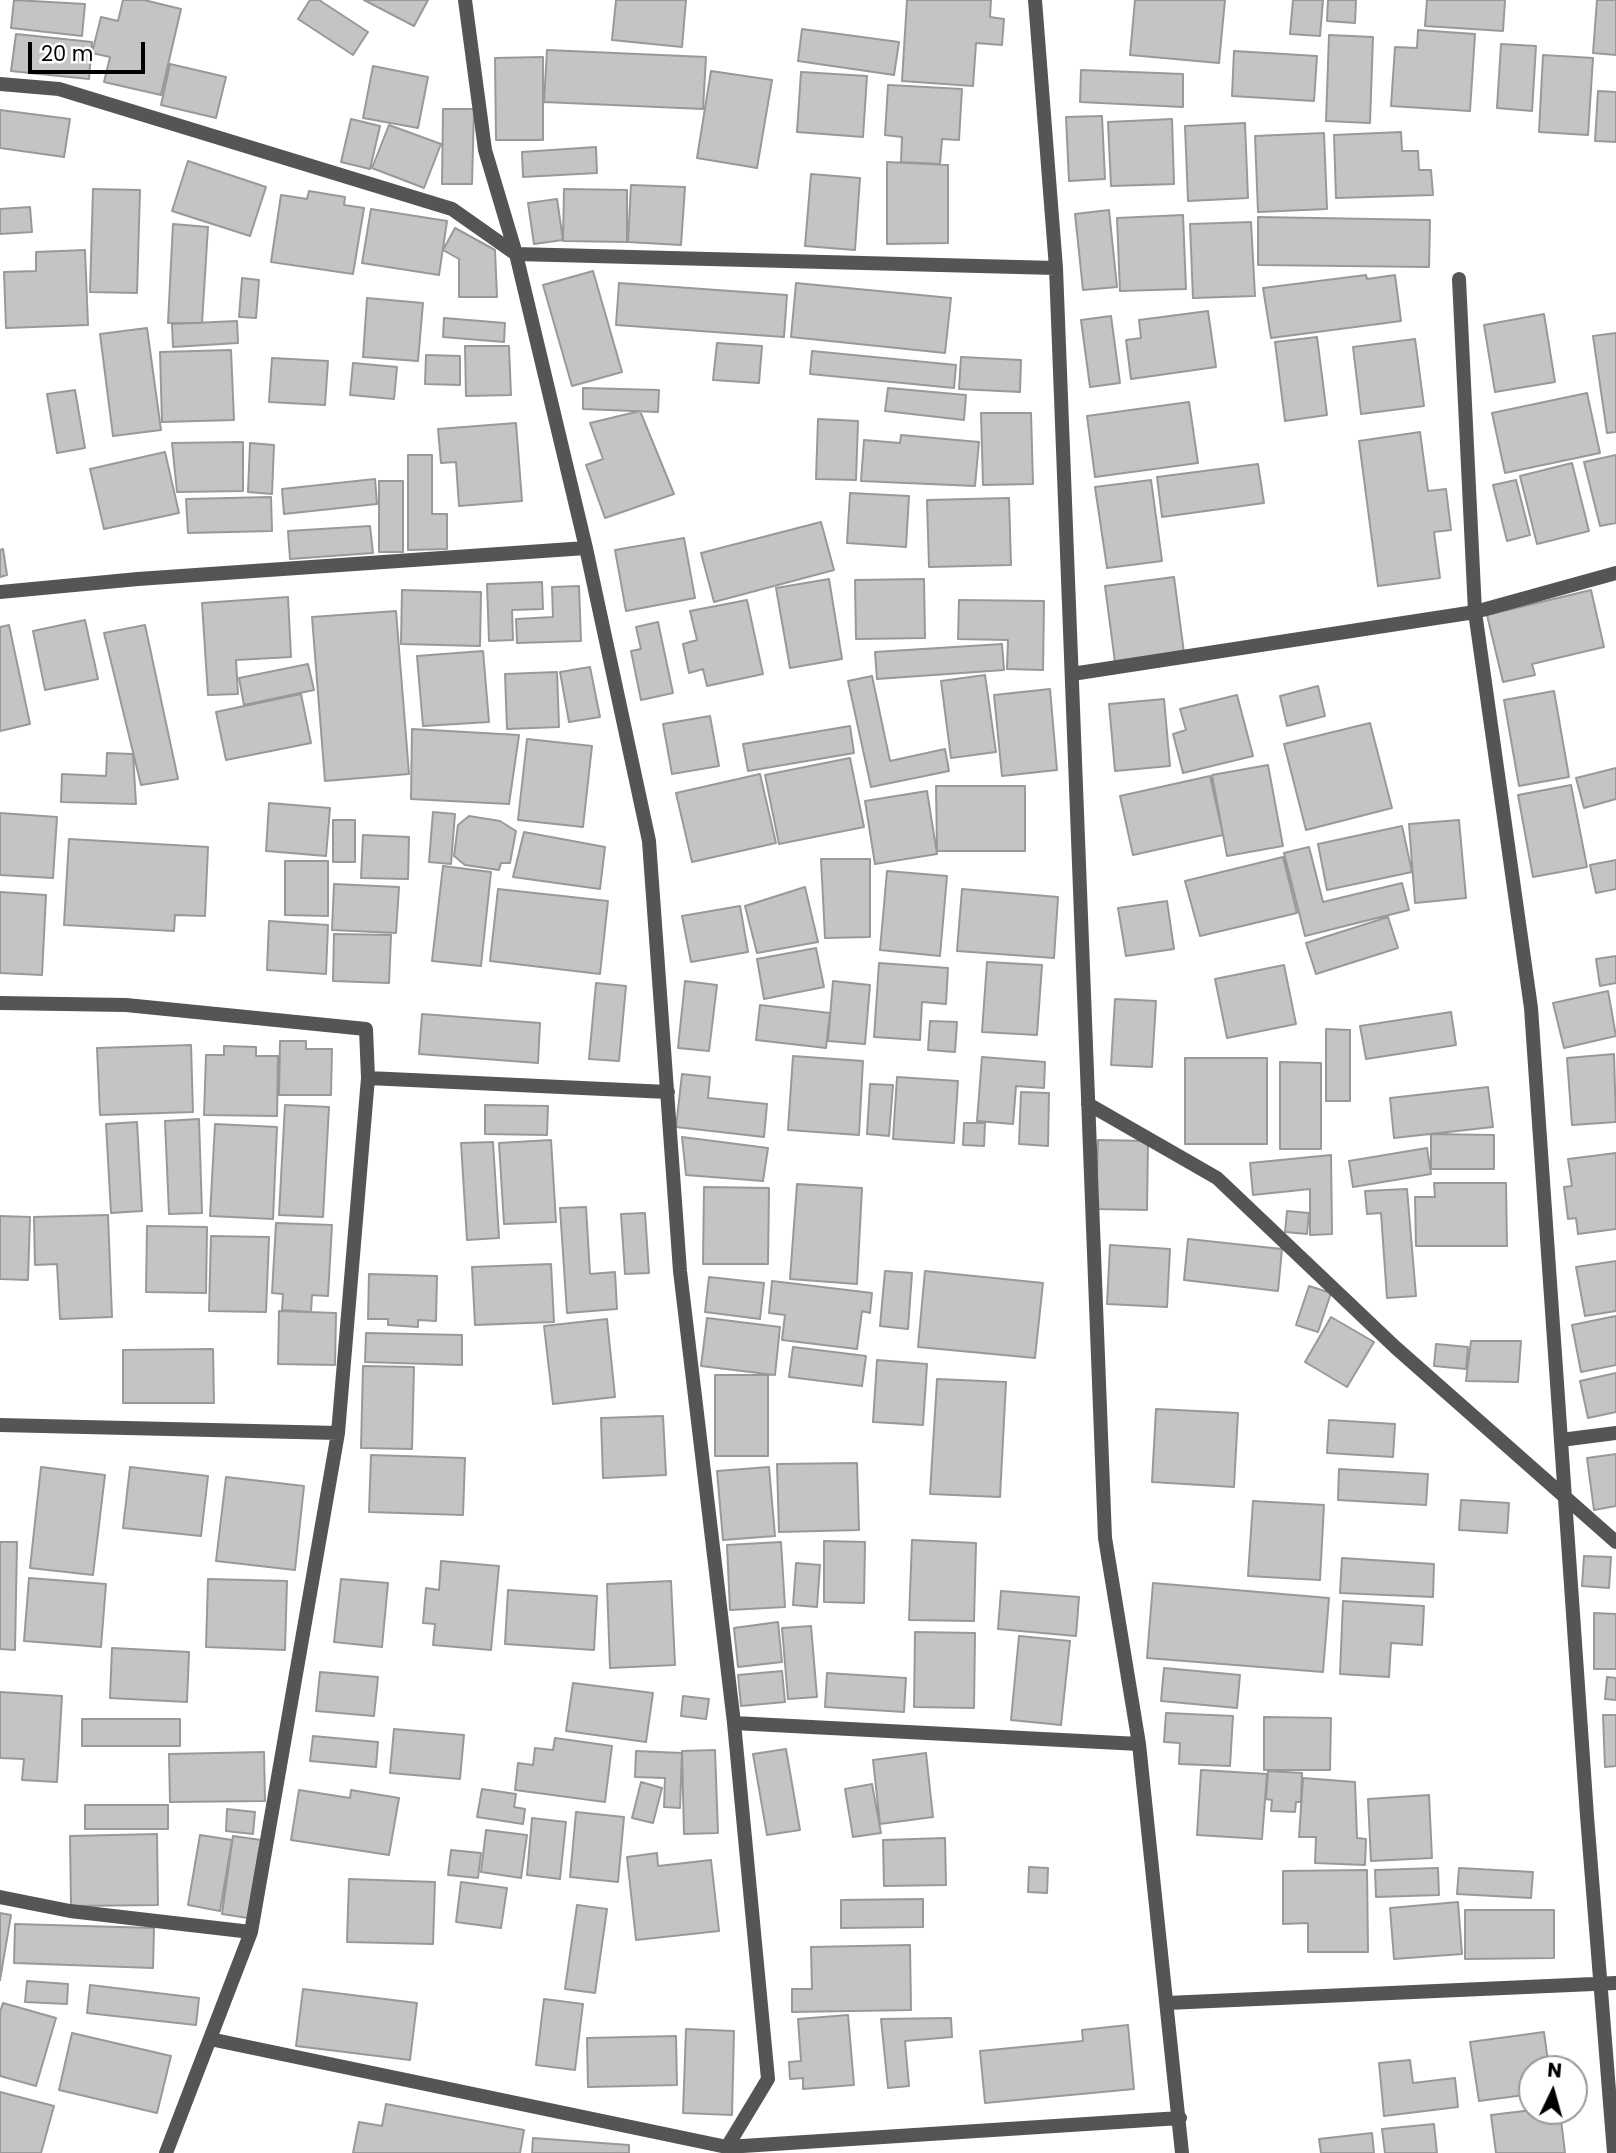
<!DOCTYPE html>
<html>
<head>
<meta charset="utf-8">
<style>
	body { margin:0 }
	#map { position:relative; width:1616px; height:2153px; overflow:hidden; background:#fff; font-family:Poppins,sans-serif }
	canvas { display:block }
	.north { position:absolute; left:1518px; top:2055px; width:70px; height:70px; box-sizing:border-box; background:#fff; border:2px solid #999; border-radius:50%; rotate:5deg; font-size:19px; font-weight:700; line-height:28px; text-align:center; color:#000 }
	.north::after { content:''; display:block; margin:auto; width:24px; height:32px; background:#000; clip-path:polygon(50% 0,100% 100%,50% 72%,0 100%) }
	.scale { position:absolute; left:28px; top:42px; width:117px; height:32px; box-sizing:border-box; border:4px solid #000; border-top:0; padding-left:9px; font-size:21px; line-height:24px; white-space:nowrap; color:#000; -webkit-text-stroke:5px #fff; paint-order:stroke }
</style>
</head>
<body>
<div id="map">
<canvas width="1616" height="2153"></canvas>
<div class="north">N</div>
<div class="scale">20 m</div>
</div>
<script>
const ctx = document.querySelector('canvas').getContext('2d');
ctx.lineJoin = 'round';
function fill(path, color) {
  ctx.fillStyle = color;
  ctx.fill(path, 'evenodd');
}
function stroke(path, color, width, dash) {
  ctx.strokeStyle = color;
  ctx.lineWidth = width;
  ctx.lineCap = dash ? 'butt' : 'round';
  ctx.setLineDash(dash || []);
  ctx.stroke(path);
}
const building = new Path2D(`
	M14 0 85 4 82 36 11 28Z
	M123 0H144L181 9 161 95 104 82 110 57 92 53 101 17 118 21Z
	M310 0H319L368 32 353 55 298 19Z
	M364 0H428L414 26Z
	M616 0H686L682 47 612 40Z
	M907 0H991L990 17 1004 19 1002 45 976 43 973 86 902 81Z
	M1135 0H1225L1219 63 1130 55Z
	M1293 0H1323L1320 36 1290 34Z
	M1328 0H1356L1355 23 1327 21Z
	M1427 0H1505L1503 31 1425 26Z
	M1597 0H1616V55L1593 53Z
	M802 29 899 42 894 75 798 61Z
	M1418 30 1475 34 1470 111 1391 106 1395 47 1417 48Z
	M16 34 92 42 89 79 11 71Z
	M1329 35 1373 37 1370 123 1326 121Z
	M1501 44 1536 46 1532 111 1497 108Z
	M547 50 706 57 703 109 544 102Z
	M1234 51 1317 56 1314 101 1232 96Z
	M1543 55 1593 58 1588 135 1539 132Z
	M543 57V140H496L495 58Z
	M170 64 226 77 216 118 161 105Z
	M373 66 428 77 418 128 363 118Z
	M1081 70 1183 74V107L1080 102Z
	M711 71 772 80 757 168 697 158Z
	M801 72 867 76 863 137 797 132Z
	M888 85 962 89 959 140 942 139 940 164 901 162 902 137 885 135Z
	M1598 91 1616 92V142L1595 141Z
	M443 109H474L472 184H442Z
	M0 110 70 119 64 157 0 148Z
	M1102 116 1105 179 1069 181 1066 117Z
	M351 119 380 126 370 169 341 162Z
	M1172 119 1174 184 1111 186 1108 122Z
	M1245 123 1248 198 1188 201 1185 126Z
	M389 125 441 144 424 188 372 168Z
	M1401 132 1402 151H1418L1419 170H1431L1433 195 1336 198 1334 135Z
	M1324 133 1327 209 1258 212 1255 136Z
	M596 147 597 173 523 177 522 152Z
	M188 161 266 187 250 236 172 211Z
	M887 162 948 165V243L887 244Z
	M811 174 860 178 855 250 805 246Z
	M631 185 685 187 681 245 628 242Z
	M93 189 140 190 137 293 90 292Z
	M564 189 627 190V242L563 241Z
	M309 191 345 197 344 205 364 208 353 274 271 262 281 195 307 199Z
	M557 199 563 240 534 244 528 203Z
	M30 207 32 232 0 234V209Z
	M371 209 447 221 439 275 362 263Z
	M1109 210 1117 287 1083 290 1075 214Z
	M1183 215 1186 289 1120 291 1117 218Z
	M1258 217 1430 220 1429 267 1258 265Z
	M1251 222 1255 296 1193 298 1190 224Z
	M173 224 208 227 202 323H168Z
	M455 228 495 250 497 297H459V259L443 250Z
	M85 250 88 325 6 328 4 272 36 271V252Z
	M593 271 622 372 572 386 543 285Z
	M1366 275 1367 279 1395 275 1401 321 1271 338 1263 288Z
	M242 278 259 280 256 318 239 317Z
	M619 283 787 295 784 337 616 325Z
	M796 283 951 298 945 353 791 337Z
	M367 298 423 303 418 361 363 357Z
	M1208 311 1216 367 1131 379 1126 340 1141 338 1139 320Z
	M1544 314 1555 382 1495 392 1484 325Z
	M1111 316 1120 383 1090 387 1081 320Z
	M444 318 505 323 504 342 443 337Z
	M237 321 238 343 173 347 172 324Z
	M147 328 161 430 113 436 100 334Z
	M1616 333V432L1607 433 1593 336Z
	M1317 337 1327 415 1285 421 1275 342Z
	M1415 339 1424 406 1361 414 1353 347Z
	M717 343 762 346 759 383 713 380Z
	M465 346H509L511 395 466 396Z
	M231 350 234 420 162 422 160 352Z
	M812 351 956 365 954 388 810 374Z
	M426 355 460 356V385L425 384Z
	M961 357 1021 360 1020 392 959 389Z
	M272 358 328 361 325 405 269 402Z
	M353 363 397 367 394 399 350 395Z
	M583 388 659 390 658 412 583 409Z
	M888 388 966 395 964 420 885 411Z
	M75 390 85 448 57 453 47 394Z
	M1587 393 1600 453 1505 473 1492 413Z
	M1189 402 1198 463 1095 477 1087 416Z
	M640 411 674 494 605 518 586 465 603 459 590 423Z
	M981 413H1031L1033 484 983 485Z
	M818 419 858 421 856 480 816 479Z
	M516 423 522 501 459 506 456 462 441 463 438 429Z
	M1420 432 1428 491 1446 489 1451 530 1434 532 1440 578 1378 586 1359 441Z
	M901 435 979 442 975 486 861 481 864 440 900 443Z
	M243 442V491L177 492 172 443Z
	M250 443 274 445 272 494 248 492Z
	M165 452 179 513 104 529 90 469Z
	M408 455H432V514H447V549L408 550Z
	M1616 455V523L1600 526 1584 462Z
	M1572 463 1589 531 1537 544 1520 476Z
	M1258 464 1264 503 1162 517 1157 477Z
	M375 479 377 504 284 514 282 489Z
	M1151 480 1162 561 1107 568 1095 487Z
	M1516 480 1530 535 1507 541 1493 485Z
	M379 481H403V552H379Z
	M850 493 909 496 906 547 847 543Z
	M271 497 272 531 188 533 186 499Z
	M1009 498 1011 565 929 567 927 500Z
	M821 522 834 570 714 602 701 553Z
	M370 526 373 553 290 559 288 531Z
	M684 538 695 598 626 611 615 550Z
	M3 549 7 575 0 577V550Z
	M1174 577 1184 653 1115 662 1105 586Z
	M829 579 842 659 790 668 776 588Z
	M924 579 925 638 856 639 855 580Z
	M542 582 543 609 512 610 513 640 489 641 487 584Z
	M579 586 581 641 517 643 516 619 553 617 552 587Z
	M402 590 481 592 480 646 401 644Z
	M1591 590 1604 647 1532 664 1535 675 1503 682 1487 615Z
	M288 597 291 657 236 660 238 694 208 695 202 603Z
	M747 600 763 674 707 686 703 669 689 673 683 644 697 640 690 611Z
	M959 600 1044 601 1043 670 1007 669 1008 640 958 639Z
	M396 611 409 774 325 781 312 617Z
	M85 620 98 679 45 690 33 631Z
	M658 622 673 693 641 700 631 651 641 649 636 627Z
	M9 625 30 724 0 731V627Z
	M145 625 178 779 141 785 104 633Z
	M1002 644 1004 670 877 679 875 652Z
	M483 651 489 722 423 726 417 656Z
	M308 664 314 690 244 705 239 678Z
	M590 667 600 717 569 722 560 672Z
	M557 672 559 727 507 729 505 674Z
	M985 675 996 752 951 758 941 681Z
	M872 676 890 761 945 749 949 771 871 787 848 681Z
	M1318 686 1325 716 1287 726 1280 696Z
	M1050 689 1057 770 1002 776 994 695Z
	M1554 691 1569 777 1519 786 1504 700Z
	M301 694 311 743 226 760 216 712Z
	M1237 695 1253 756 1183 773 1173 734 1186 730 1180 709Z
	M1164 699 1170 766 1115 771 1109 704Z
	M710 716 719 766 672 774 663 724Z
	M1370 723 1392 808 1306 830 1284 744Z
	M850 726 854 753 748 771 743 744Z
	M412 729 519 735 509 804 411 799Z
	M527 739 592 746 583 827 518 820Z
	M107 753 133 754 136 804 61 802 62 774 106 776Z
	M850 758 864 827 779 844 765 775Z
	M1268 765 1283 846 1227 856 1212 775Z
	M1616 768V799L1584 808 1576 778Z
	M760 774 776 843 692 862 676 793Z
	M1210 776 1223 835 1133 855 1120 796Z
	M1571 785 1587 867 1533 877 1518 795Z
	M936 786H1025V851H937Z
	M927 791 937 854 875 864 865 801Z
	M269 803 330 808 326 856 266 851Z
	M433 812 455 814 451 864 429 862Z
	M0 813 57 817 53 878 0 875Z
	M469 816 500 821 516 831 510 863H501L499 870 465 865 454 856 458 825Z
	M333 820H355V862H333Z
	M1459 820 1466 898 1415 903 1409 824Z
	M1402 826 1412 872 1327 890 1318 844Z
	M524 832 605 847 600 889 513 877Z
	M363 835 409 837 408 879 361 878Z
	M69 839 208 847 205 916 175 915 174 931 64 925Z
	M1309 847 1323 902 1402 883 1409 910 1305 936 1284 853Z
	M1283 857 1297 913 1200 936 1185 881Z
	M821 859H870V937L825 938Z
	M1616 860V889L1596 893 1590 865Z
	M285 861H328V916L285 915Z
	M443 866 491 872 481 966 432 961Z
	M887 871 947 876 940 956 880 950Z
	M334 884 399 887 396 933 332 930Z
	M805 887 818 942 757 953 745 906Z
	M498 889 608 901 600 974 490 961Z
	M962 889 1058 897 1054 958 957 951Z
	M0 892 46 895 42 975 0 973Z
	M1167 901 1174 949 1126 956 1118 908Z
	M740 906 748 952 691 962 682 916Z
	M1388 917 1398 948 1316 974 1306 943Z
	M269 921 328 925 326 974 267 970Z
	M334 934 391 935 389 983 333 981Z
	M816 948 824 987 764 999 757 959Z
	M1616 956V983L1600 986 1596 959Z
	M987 962 1042 965 1037 1035 982 1032Z
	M879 963 948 968 946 1004 922 1002 920 1040 874 1037Z
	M1284 965 1296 1024 1227 1038 1215 979Z
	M685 981 717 985 709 1051 678 1048Z
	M833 981 870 985 865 1044 828 1041Z
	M596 983 626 986 619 1061 589 1059Z
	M1608 991 1616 1036 1564 1048 1553 1003Z
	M1115 999 1156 1001 1152 1067 1111 1065Z
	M760 1005 830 1013 826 1048 756 1040Z
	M1451 1012 1456 1045 1366 1059 1360 1026Z
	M422 1014 540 1023 538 1063 419 1054Z
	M930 1021 957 1022 955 1052 928 1050Z
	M1326 1029 1350 1030V1101H1326Z
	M280 1041H306V1049H332L331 1095H279Z
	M191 1045 193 1112 100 1115 97 1048Z
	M224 1046 256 1047V1056H278L277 1116 204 1115 206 1055H224Z
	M1614 1054 1616 1122 1572 1125 1567 1058Z
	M793 1056 863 1061 859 1135 788 1130Z
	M982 1057 1045 1062 1044 1088 1016 1086 1013 1124 977 1121Z
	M1185 1058H1267V1144H1185Z
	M1280 1062 1321 1063V1149H1280Z
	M682 1074 710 1077 708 1098 767 1104 764 1137 676 1127Z
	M897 1077 958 1081 954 1143 893 1139Z
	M870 1084 893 1085 889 1136 867 1134Z
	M1488 1087 1493 1127 1394 1138 1390 1098Z
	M1021 1092 1049 1093 1048 1146 1019 1144Z
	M285 1105 329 1107 323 1217 279 1215Z
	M485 1105 548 1106 547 1135 485 1134Z
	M199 1119 202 1213 169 1214 165 1121Z
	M137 1122 142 1211 111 1213 106 1124Z
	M964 1123H985L984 1146 963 1145Z
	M215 1124 277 1127 273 1219 210 1216Z
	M1431 1134 1494 1135V1169H1431Z
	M682 1137 768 1148 763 1181 686 1175Z
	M551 1140 556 1222 504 1224 499 1143Z
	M1098 1140 1148 1141 1147 1210 1096 1209Z
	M493 1142 499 1238 467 1240 461 1143Z
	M1427 1148 1431 1174 1353 1187 1349 1161Z
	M1616 1153V1229L1578 1234 1576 1218 1568 1219 1564 1187 1572 1186 1568 1159Z
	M1331 1155 1332 1234 1310 1235V1189L1253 1195 1250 1163Z
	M1434 1183H1506L1507 1246H1416L1415 1197H1435Z
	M797 1184 862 1188 857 1284 790 1279Z
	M704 1187 769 1188 768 1264H703Z
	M1407 1189 1416 1296 1387 1298 1381 1213 1367 1214 1365 1191Z
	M586 1207 590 1274 615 1272 617 1309 567 1313 560 1208Z
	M1287 1211 1309 1213 1307 1234 1285 1232Z
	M645 1213 649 1273 625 1274 621 1214Z
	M108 1215 112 1317 60 1319 57 1264 35 1265 34 1217Z
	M0 1216 30 1217 28 1280 0 1279Z
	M276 1223 332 1225 328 1296 312 1295 311 1312 282 1310 283 1294 272 1293Z
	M147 1226 207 1227 206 1293 146 1292Z
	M211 1236 269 1237 266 1312 209 1311Z
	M1188 1239 1282 1249 1278 1291 1184 1280Z
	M1110 1245 1170 1249 1167 1307 1107 1304Z
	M1616 1261V1311L1585 1316 1576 1267Z
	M551 1264 554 1322 475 1325 472 1267Z
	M885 1271 912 1273 908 1329 880 1326Z
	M925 1271 1043 1283 1035 1358 918 1347Z
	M369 1274 437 1276 436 1321 418 1320V1327L388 1325V1319H368Z
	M709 1277 764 1283 760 1319 705 1312Z
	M772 1281 872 1293 870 1313 862 1311 857 1349 782 1340 785 1315 769 1313Z
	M1309 1286 1331 1293 1318 1332 1296 1325Z
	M279 1311 336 1313 335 1365 278 1364Z
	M1616 1316V1365L1581 1372 1572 1325Z
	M1331 1317 1374 1342 1347 1387 1305 1362Z
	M707 1318 780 1327 775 1375 701 1366Z
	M607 1319 615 1397 553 1404 544 1326Z
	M366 1333 462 1335V1365L365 1362Z
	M1471 1341H1521L1518 1382 1466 1381Z
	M1436 1344 1468 1347 1466 1369 1434 1366Z
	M793 1347 866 1356 862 1386 789 1377Z
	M213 1349 214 1403H123V1350Z
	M877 1360 927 1364 923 1425 873 1422Z
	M363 1366 414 1367 412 1449 361 1448Z
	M1616 1373V1412L1588 1418 1580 1381Z
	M715 1375H768V1456H715Z
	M937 1379 1006 1382 1000 1497 930 1494Z
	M1156 1409 1238 1413 1234 1487 1152 1482Z
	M663 1416 666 1475 603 1478 601 1418Z
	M1329 1420 1395 1424 1393 1457 1327 1453Z
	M1616 1454V1506L1594 1510 1587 1458Z
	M371 1455 465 1458 463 1515 369 1512Z
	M857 1463 859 1530 779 1532 777 1464Z
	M41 1467 105 1475 93 1575 30 1568Z
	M130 1467 208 1476 201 1536 123 1528Z
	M769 1467 775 1536 723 1540 717 1471Z
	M1339 1469 1428 1474 1426 1505 1338 1500Z
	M226 1477 304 1486 295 1570 216 1561Z
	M1461 1500 1509 1503 1507 1533 1459 1530Z
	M1253 1501 1324 1505 1320 1580 1248 1576Z
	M912 1540 976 1543 974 1621 909 1620Z
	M824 1541 865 1542 864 1603 824 1602Z
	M0 1542H17L15 1650 0 1649Z
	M781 1542 785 1607 730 1610 727 1545Z
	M1584 1556 1611 1557 1609 1588 1582 1586Z
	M1342 1558 1434 1564 1433 1597 1340 1593Z
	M441 1561 499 1566 491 1650 433 1645 435 1624 423 1623 426 1588 439 1590Z
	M796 1563 820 1565 817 1607 793 1605Z
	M29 1578 106 1584 101 1647 24 1641Z
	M208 1579 287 1581 285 1650 206 1647Z
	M341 1579 388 1583 382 1647 334 1642Z
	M671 1581 675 1665 610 1668 607 1584Z
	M1153 1583 1329 1598 1323 1672 1147 1658Z
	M508 1590 597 1596 594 1650 505 1644Z
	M1001 1591 1079 1597 1076 1636 998 1629Z
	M1343 1601 1424 1606 1422 1645 1391 1643 1389 1677 1340 1674Z
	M1594 1613 1616 1614V1669H1594Z
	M778 1622 782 1662 738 1667 734 1628Z
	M811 1626 817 1697 788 1699 782 1628Z
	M915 1632 975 1633 974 1708 914 1707Z
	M1019 1636 1070 1641 1061 1725 1011 1720Z
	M112 1648 189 1652 187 1702 110 1698Z
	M1164 1668 1240 1675 1237 1708 1161 1701Z
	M782 1671 785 1702 741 1706 738 1675Z
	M320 1672 378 1677 374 1716 316 1711Z
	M827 1673 906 1678 904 1712 825 1707Z
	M1607 1677 1616 1678V1700L1605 1699Z
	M573 1683 653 1693 646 1742 566 1731Z
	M0 1692 62 1696 57 1782 22 1780 24 1759 0 1758Z
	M683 1696 709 1699 706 1719 681 1716Z
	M1166 1713 1233 1716 1230 1766 1179 1764 1180 1743 1164 1742Z
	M1603 1715H1616V1766L1605 1767Z
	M1264 1717 1331 1718 1330 1770H1264Z
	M82 1719H180V1746H82Z
	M394 1729 464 1735 460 1779 390 1773Z
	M313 1736 378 1742 376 1767 310 1761Z
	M555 1738 612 1746 605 1802 515 1790 518 1763 533 1765 535 1748 553 1750Z
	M786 1749 800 1830 767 1835 753 1754Z
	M715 1750 718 1833 684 1834 682 1751Z
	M636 1751 682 1753 680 1808 664 1807 665 1778 635 1777Z
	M264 1752 265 1801 170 1802 169 1754Z
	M926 1753 933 1817 880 1824 873 1760Z
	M1201 1770 1267 1774 1262 1839 1197 1835Z
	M1268 1771 1302 1773 1301 1802H1296L1295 1812 1271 1811 1272 1800 1266 1799Z
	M1303 1778 1355 1782 1357 1838 1366 1839 1365 1865 1315 1863 1316 1837H1299Z
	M641 1782 662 1788 653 1823 632 1818Z
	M872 1784 881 1833 853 1837 845 1789Z
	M482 1789 516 1794 514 1807 525 1809 523 1824 477 1817Z
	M299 1790 350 1798 351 1790 399 1798 389 1855 291 1840Z
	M1429 1795 1432 1858 1371 1861 1368 1799Z
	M85 1805H168V1829H85Z
	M227 1809 255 1812 253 1834 226 1831Z
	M576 1812 624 1817 618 1882 570 1877Z
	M532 1818 566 1822 560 1879 527 1875Z
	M486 1830 527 1835 521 1878 481 1872Z
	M157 1834 158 1905 71 1906 70 1836Z
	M200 1835 232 1840 220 1911 188 1905Z
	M233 1836 261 1840 248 1918 222 1914Z
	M945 1838 946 1885 884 1886 883 1840Z
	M451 1850 481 1853 478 1878 448 1875Z
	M657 1853 658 1866 711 1860 719 1931 636 1940 627 1857Z
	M1029 1867 1048 1868 1047 1893 1028 1892Z
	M1438 1868 1439 1895 1376 1897 1375 1870Z
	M1459 1868 1533 1872 1531 1898 1457 1894Z
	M1367 1870 1368 1952H1308V1923L1283 1924V1871Z
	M349 1879 435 1882 433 1944 347 1942Z
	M461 1882 507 1888 501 1928 456 1922Z
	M923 1899V1927L841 1928V1900Z
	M1458 1902 1462 1954 1394 1959 1390 1908Z
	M577 1905 607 1909 595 1993 565 1989Z
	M1465 1910H1554V1958L1465 1959Z
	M0 1913 11 1915 0 1980Z
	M15 1924 154 1928 153 1968 14 1963Z
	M910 1945 911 2010 792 2012V1989H812L811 1947Z
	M27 1981 68 1984 67 2004 25 2002Z
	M90 1985 199 1998 196 2025 87 2013Z
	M303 1989 417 2003 410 2060 296 2046Z
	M544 1999 583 2004 575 2070 536 2065Z
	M3 2003 56 2018 36 2086 0 2076V2012Z
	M848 2015 854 2085 803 2089V2078L790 2079 789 2062 801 2061 798 2019Z
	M951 2018 952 2037 905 2041 909 2086 888 2088 881 2019Z
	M1128 2025 1134 2089 985 2103 980 2051 1083 2041 1082 2030Z
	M686 2029 734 2031 732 2115 683 2113Z
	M1544 2032 1549 2069H1532V2094L1479 2101 1470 2042Z
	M72 2033 171 2056 157 2113 59 2090Z
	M676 2036 677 2085 588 2087 587 2038Z
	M1410 2060 1413 2083 1455 2078 1458 2107 1384 2116 1379 2063Z
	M0 2092 54 2106 41 2153H0Z
	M386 2104 524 2130 520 2153H353L359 2122 382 2126Z
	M1532 2110 1560 2111 1565 2153H1496L1491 2115Z
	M1434 2124 1437 2153H1385L1382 2129Z
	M1372 2133 1374 2153H1321L1319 2139Z
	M533 2138 629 2145V2153H532Z`);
fill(building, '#c4c4c4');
stroke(building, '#999', 2);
stroke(new Path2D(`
	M465 0 485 150 516 254 586 548 649 841 680 1271 734 1723 768 2079 727 2147 728 2153
	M1035 0 1056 268 1105 1538 1139 1744 1182 2153
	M0 84 59 89 452 209 516 254 1056 268
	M1459 279 1475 612 1531 1008 1587 1816 1614 2153
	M0 592 138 579 586 548
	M1072 674 1475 612 1616 573
	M0 1003 126 1005 366 1029 368 1078 668 1092
	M1088 1104 1217 1178 1395 1347 1616 1542
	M0 1425 338 1433
	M1561 1440 1616 1433
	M734 1723 1139 1744
	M0 1897 70 1911 251 1932
	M1167 2003 1616 1983
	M210 2039 727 2147 1180 2118
	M166 2153 251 1932 338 1433 368 1078`), '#555', 14);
</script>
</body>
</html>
